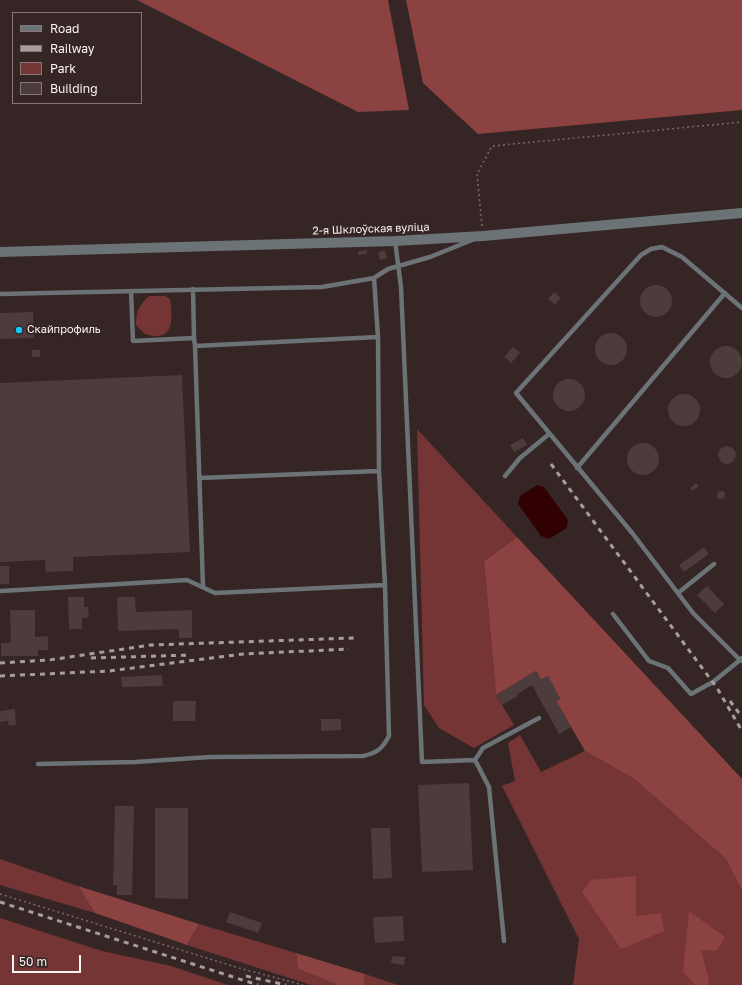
<!DOCTYPE html>
<html>
<head>
<meta charset="utf-8">
<style>
	body { margin:0 }
	#map { position:relative; width:742px; height:985px; overflow:hidden; background:#352625; font-family:"Golos Text",sans-serif }
	canvas { display:block }
	.legend { position:absolute; left:12px; top:12px; width:130px; height:92px; box-sizing:border-box; background:#352625; border:1px solid #857877; margin:0; padding:5px 7px; list-style:none; font-size:12px; color:#fcf2f1 }
	.legend li { display:flex; align-items:center; gap:8px; height:20px }
	.legend b { width:20px; border:1px solid #857877 }
	.scale { position:absolute; left:12px; top:955px; width:69px; height:18px; box-sizing:border-box; border:2px solid #fcf2f1; border-top:0; padding-left:5px; font-size:12px; line-height:14px; white-space:nowrap; color:#fcf2f1; -webkit-text-stroke:3px #352625; paint-order:stroke }
</style>
</head>
<body>
<div id="map">
<canvas width="742" height="985"></canvas>
<ul class="legend">
<li><b style="height:5px;background:#6b7376"></b>Road</li>
<li><b style="height:5px;background:#a99d9c"></b>Railway</li>
<li><b style="height:11px;background:#753534"></b>Park</li>
<li><b style="height:11px;background:#4c3c3b"></b>Building</li>
</ul>
<div class="scale">50 m</div>
</div>
<script>
const ctx = document.querySelector('canvas').getContext('2d');
ctx.lineJoin = 'round';
function fill(path, color) {
  ctx.fillStyle = color;
  ctx.fill(path, 'evenodd');
}
function stroke(path, color, width, dash) {
  ctx.strokeStyle = color;
  ctx.lineWidth = width;
  ctx.lineCap = dash ? 'butt' : 'round';
  ctx.setLineDash(dash || []);
  ctx.stroke(path);
}
function drawText(font, color, halo, rows, align = 'center') {
  ctx.font = font + ' "Golos Text",sans-serif';
  ctx.lineWidth = 4;
  ctx.setLineDash([]);
  ctx.textBaseline = 'middle';
  ctx.strokeStyle = halo;
  ctx.fillStyle = color;
  for (const [text, x, y, turn = 0] of rows) {
    ctx.save();
    ctx.translate(x, y);
    ctx.rotate((+turn || 0) * Math.PI / 180);
    ctx.textAlign = isNaN(turn) ? turn : align;
    if (halo) ctx.strokeText(text, 0, 0);
    ctx.fillText(text, 0, 0);
    ctx.restore();
  }
}
fill(new Path2D(`
	M149 296H165L170 299C173 320 174 343 145 334L136 325C136 312 139 305 149 296Z
	M417 429 517 537 484 561 496 695 514 725 474 748 439 728 424 705Z
	M520 735 541 772 585 751 634 779 725 858 742 890V985H573L579 939 502 786 515 781 508 743Z
	M0 859 78 886 95 913 0 885Z
	M0 918 102 951 171 966 228 985H0Z
	M199 924 296 953 298 969 338 985H311L187 945Z
	M365 974 398 985H364Z`), '#753534');
fill(new Path2D(`
	M137 0H388L409 110 358 112Z
	M406 0H742V110L478 134 423 83Z
	M517 537 742 779V890L725 858 634 779 585 751 556 701 560 699 548 676 541 680 536 671 496 695 484 561Z
	M636 876V916L661 913 664 931 621 949 582 892 591 880Z
	M78 886 199 924 187 945 95 913Z
	M689 911 725 937 717 951 701 950 709 979 708 985H695L683 972Z
	M296 953 365 974 364 985H338L298 969Z`), '#8b4240');
fill(new Path2D(`
	M537 485 544 487 568 520 567 528 549 539 541 536 518 504 520 496Z`), '#300003');
fill(new Path2D(`
	M367 250V254L358 255V251Z
	M385 250 387 258 380 260 378 252Z
	M640 301a16 16 0 1 1 32 0a16 16 0 1 1-32 0Z
	M554 292 561 298 555 305 548 299Z
	M33 312 34 338 0 339V313Z
	M595 349a16 16 0 1 1 32 0a16 16 0 1 1-32 0Z
	M710 362a16 16 0 1 1 32 0a16 16 0 1 1-32 0Z
	M513 347 520 353 511 363 504 357Z
	M32 350H40V357H32Z
	M182 375 190 552 73 557V571L46 572 45 560 0 562V383Z
	M553 395a16 16 0 1 1 32 0a16 16 0 1 1-32 0Z
	M668 410a16 16 0 1 1 32 0a16 16 0 1 1-32 0Z
	M523 438 527 445 514 452 510 445Z
	M627 459a16 16 0 1 1 32 0a16 16 0 1 1-32 0Z
	M718 455a9 9 0 1 1 18 0a9 9 0 1 1-18 0Z
	M696 483 699 486 692 491 690 488Z
	M717 495a4 4 0 1 1 8 0a4 4 0 1 1-8 0Z
	M704 547 709 554 684 572 679 565Z
	M0 566H9V584H0Z
	M707 586 724 604 715 613 697 595Z
	M68 597H84V607H88L89 617 82 618V629H69Z
	M117 597H135L136 612 192 610V638H179V629L118 631Z
	M10 610H35V637L48 636V650H38V656H1V643H11Z
	M536 671 541 680 548 676 560 699 556 701 571 727 559 734 532 685 517 694 518 696 502 705 496 695Z
	M162 675 163 686 122 687 121 677Z
	M173 701H196L195 721H173Z
	M15 709 16 725 9 726 8 721 0 722V711Z
	M321 719H341V730L321 731Z
	M469 783 473 870 422 872 418 785Z
	M115 806H134L132 895H117V885H113Z
	M155 808H188V899L155 898Z
	M371 828H390L392 878 373 879Z
	M230 912 262 923 258 933 226 922Z
	M403 916 404 941 375 943 373 917Z
	M392 956 405 957 404 965 391 963Z`), '#4c3c3b');
stroke(new Path2D(`
	M482 226 477 174 492 146 742 122
	M0 894 239 968 303 985`), '#796b6a', 1.5, [2, 3]);
stroke(new Path2D(`
	M395 241 401 287 422 762 475 760 489 787 504 941
	M131 291 133 341 194 338 193 289
	M0 294 322 287 374 278
	M742 308 682 257 662 247 651 249 641 255 516 393 633 534 693 613 740 660 742 658
	M194 338 195 346 378 337
	M195 346 203 587
	M577 468 725 293
	M505 476 520 458 549 434
	M199 478 379 471
	M1 591 187 580 215 593 385 585
	M678 593 714 564
	M613 614 649 661 668 668 691 694 713 682 740 660 742 661
	M475 760 483 748 539 718
	M38 764 135 762 210 757 363 756C377 753 382 749 389 736L385 585 379 471 378 337 374 278 388 269 430 257 472 240`), '#6b7376', 4.5);
stroke(new Path2D(`
	M0 252 395 241 483 236 742 213`), '#6b7376', 10);
stroke(new Path2D(`
	M551 464 717 688 742 731
	M91 658 191 655
	M0 663 49 660 151 645 354 638
	M0 676 109 671 243 654 349 649
	M730 701 742 717
	M0 902 258 985
	M246 976 286 985`), '#a99d9c', 3, [5, 5]);
for (const [x, y, r, color] of [
	[19,330,4,"#12cafb"]
]) {
  const dot = new Path2D();
  dot.arc(x, y, r, 0, 2 * Math.PI);
  ctx.fillStyle = color;
  ctx.fill(dot);
  stroke(dot, '#352625', 1.5);
}
drawText('11px', '#fcf2f1', '#352625', [
	["2-я Шклоўская вуліца",371,229,-2]
]);
drawText('11px', '#fcf2f1', '#352625', [
	["Скайпрофиль",27,330]
], 'left');
</script>
</body>
</html>
